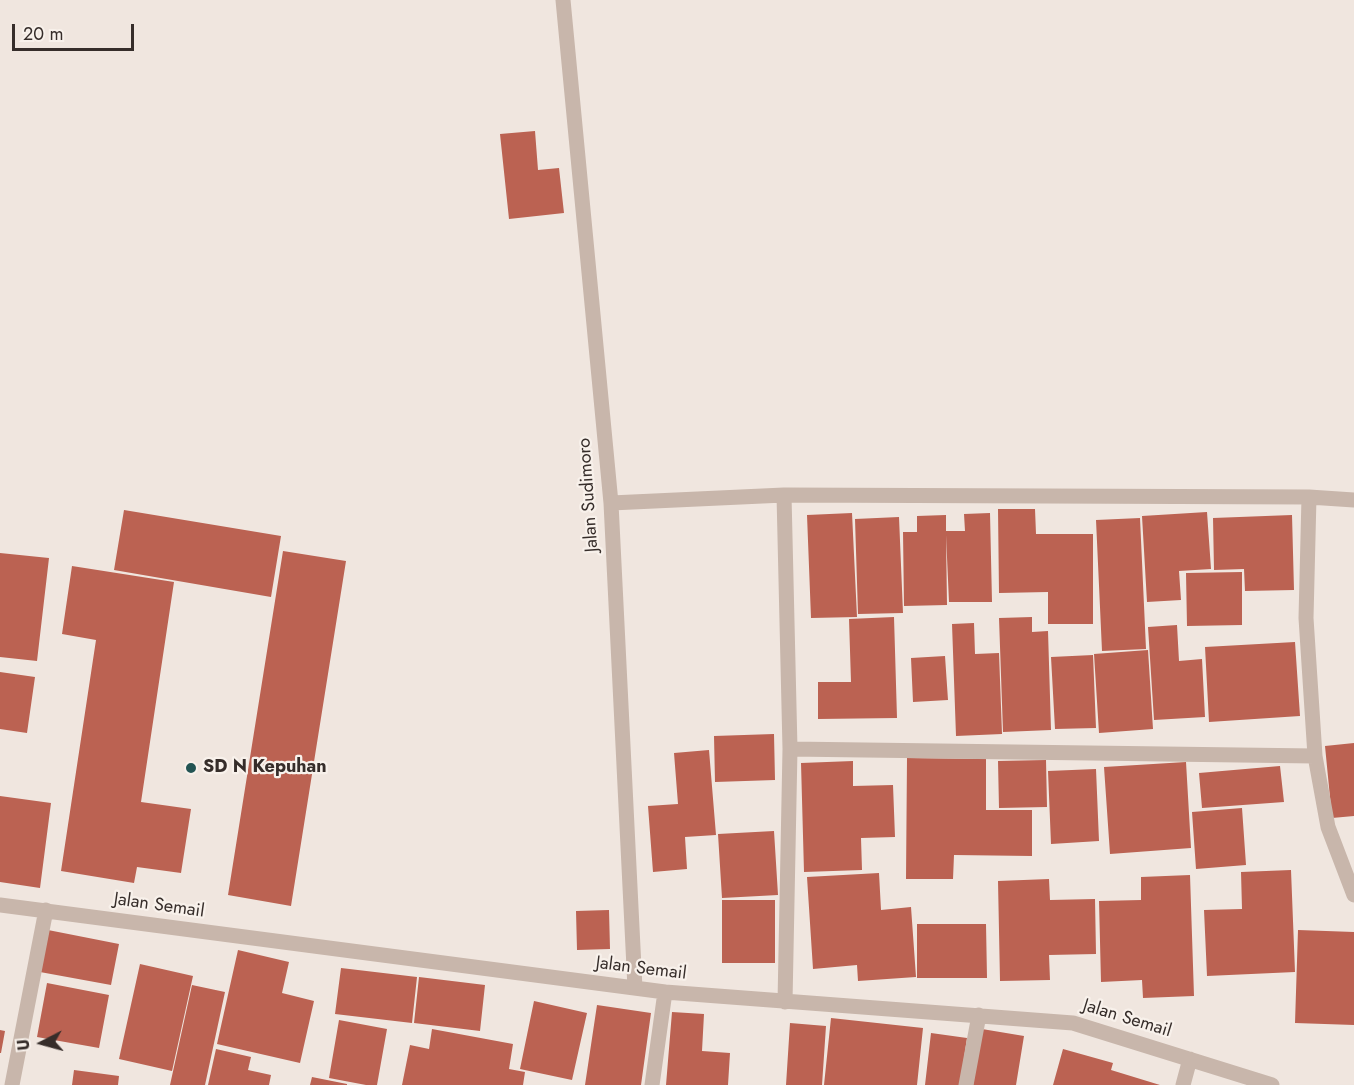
<!DOCTYPE html>
<html>
<head>
<meta charset="utf-8">
<style>
	body { margin:0 }
	#map { position:relative; width:1354px; height:1085px; overflow:hidden; background:#f0e6df; font-family:Jost,sans-serif }
	canvas { display:block }
	.north { position:absolute; left:12px; top:1013px; width:60px; height:60px; -webkit-text-stroke:4px #f8f1eb; paint-order:stroke; rotate:264deg; font-size:16px; font-weight:700; line-height:24px; text-align:center; color:#362d2a }
	.north::after { content:''; display:block; margin:auto; width:21px; height:27px; background:#362d2a; clip-path:polygon(50% 0,100% 100%,50% 72%,0 100%) }
	.scale { position:absolute; left:12px; top:24px; width:122px; height:27px; box-sizing:border-box; border:3px solid #362d2a; border-top:0; padding-left:8px; font-size:18px; line-height:21px; white-space:nowrap; color:#362d2a; -webkit-text-stroke:4px #f8f1eb; paint-order:stroke }
</style>
</head>
<body>
<div id="map">
<canvas width="1354" height="1085"></canvas>
<div class="north">U</div>
<div class="scale">20 m</div>
</div>
<script>
const ctx = document.querySelector('canvas').getContext('2d');
ctx.lineJoin = 'round';
function fill(path, color) {
  ctx.fillStyle = color;
  ctx.fill(path, 'evenodd');
}
function stroke(path, color, width, dash) {
  ctx.strokeStyle = color;
  ctx.lineWidth = width;
  ctx.lineCap = dash ? 'butt' : 'round';
  ctx.setLineDash(dash || []);
  ctx.stroke(path);
}
function drawText(font, color, halo, rows, align = 'center') {
  ctx.font = font + ' Jost,sans-serif';
  ctx.lineWidth = 4.5;
  ctx.setLineDash([]);
  ctx.textBaseline = 'middle';
  ctx.strokeStyle = halo;
  ctx.fillStyle = color;
  for (const [text, x, y, turn = 0] of rows) {
    ctx.save();
    ctx.translate(x, y);
    ctx.rotate((+turn || 0) * Math.PI / 180);
    ctx.textAlign = isNaN(turn) ? turn : align;
    if (halo) ctx.strokeText(text, 0, 0);
    ctx.fillText(text, 0, 0);
    ctx.restore();
  }
}
fill(new Path2D(`
	M535 131 538 170 559 168 564 213 509 219 500 134Z
	M998 509H1035L1036 534H1093V624H1048V592L999 593Z
	M124 510 281 536 271 597 114 570Z
	M1207 512 1211 569 1179 571 1181 600 1147 602 1142 516Z
	M852 513 857 617 811 618 807 515Z
	M990 513 992 602H949L946 535 947 605 904 606 903 532H917V516L946 515V531H965L964 514Z
	M1292 515 1294 590 1245 591 1244 569 1214 570 1213 518Z
	M899 517 903 613 858 614 855 519Z
	M1140 518 1146 649 1102 651 1096 520Z
	M283 551 346 561 291 906 228 895Z
	M0 553 49 558 37 661 0 657Z
	M72 566 174 582 141 802 191 809 181 873 137 867 134 883 61 871 96 640 62 634Z
	M1242 572V625L1187 626 1186 573Z
	M894 617 897 718 818 719V682H851L849 619Z
	M1032 617V632L1048 631 1051 730 1003 732 999 618Z
	M974 623 975 654 999 653 1002 734 956 736 952 624Z
	M1177 625 1179 661 1202 659 1205 717 1154 720 1148 627Z
	M1295 642 1300 716 1209 722 1205 647Z
	M1148 650 1153 729 1099 733 1094 654Z
	M1093 655 1096 728 1055 729 1051 657Z
	M945 656 948 700 913 702 911 658Z
	M0 672 35 677 27 733 0 729Z
	M774 734 775 780 715 782 714 736Z
	M1354 743V816L1332 818 1325 746Z
	M709 750 716 835 685 837 687 869 653 872 648 806 678 804 674 753Z
	M907 758 986 759V810H1032V856L954 855 953 879H906Z
	M1046 760 1047 807 999 808 998 761Z
	M853 761V786L893 785 895 837 861 838 862 870 804 872 801 763Z
	M1186 762 1191 848 1110 854 1104 767Z
	M1280 766 1284 802 1202 808 1199 773Z
	M1096 769 1099 841 1051 844 1048 771Z
	M0 796 51 803 40 888 0 882Z
	M1242 808 1246 865 1196 869 1192 812Z
	M774 831 778 895 722 898 718 834Z
	M1291 870 1295 972 1207 976 1204 910 1242 909 1241 872Z
	M879 873 881 910 911 907 916 977 858 981 857 965 813 969 807 877Z
	M1190 875 1194 996 1143 998 1142 980 1101 982 1099 901 1141 900V877Z
	M1049 879 1050 900 1095 899 1096 954 1049 955 1050 980 1000 981 998 881Z
	M722 900H775V963H722Z
	M609 910 610 949 577 950 576 911Z
	M917 924H986L987 978H917Z
	M48 930 119 944 111 985 40 972Z
	M1298 930 1354 932V1025L1295 1023Z
	M238 950 289 962 282 993 314 1001 300 1063 217 1044Z
	M140 964 193 976 172 1071 119 1059Z
	M341 968 417 977 412 1023 335 1014Z
	M419 977 485 985 480 1031 414 1023Z
	M47 983 109 995 99 1048 37 1037Z
	M192 985 225 992 205 1085H170Z
	M534 1001 587 1013 572 1080 520 1069Z
	M597 1005 651 1013 641 1085H585Z
	M672 1012 704 1014 702 1051 730 1053 728 1085H666Z
	M831 1018 923 1028 917 1085H824Z
	M339 1020 387 1029 377 1085H366L329 1078Z
	M790 1023 826 1026 822 1085H786Z
	M432 1029 513 1044 509 1069 525 1072 523 1085H402L410 1045 429 1049Z
	M982 1029 1024 1036 1016 1085H973Z
	M0 1030 5 1031 1 1053H0Z
	M931 1033 967 1038 960 1085H925Z
	M216 1049 251 1057 248 1070 271 1075 269 1085H208Z
	M1063 1049 1113 1063 1111 1070 1160 1085H1053Z
	M74 1070 119 1076 118 1085H72Z
	M312 1077 347 1084V1085H310Z`), '#bb6252');
stroke(new Path2D(`
	M563 0 611 503 635 988
	M784 495 790 749 785 1002
	M1309 497 1306 618 1315 756 1328 827 1354 895
	M611 503 784 495 1309 497 1354 500
	M790 749 1315 756
	M0 905 665 992 1073 1023 1272 1085
	M12 1085 46 910
	M652 1085 665 992
	M966 1085 979 1015
	M1183 1085 1190 1059`), '#c8b6ab', 15);
for (const [x, y, r, color] of [
	[191,768,6,"#235453"]
]) {
  const dot = new Path2D();
  dot.arc(x, y, r, 0, 2 * Math.PI);
  ctx.fillStyle = color;
  ctx.fill(dot);
  stroke(dot, '#f8f1eb', 2);
}
drawText('18px', '#362d2a', '#f8f1eb', [
	["Jalan Sudimoro",589,495,-94],
	["Jalan Semail",159,906,8],
	["Jalan Semail",641,969,7],
	["Jalan Semail",1127,1019,17]
]);
drawText('bold 18px', '#362d2a', '#f8f1eb', [
	["SD N Kepuhan",203,768]
], 'left');
</script>
</body>
</html>
